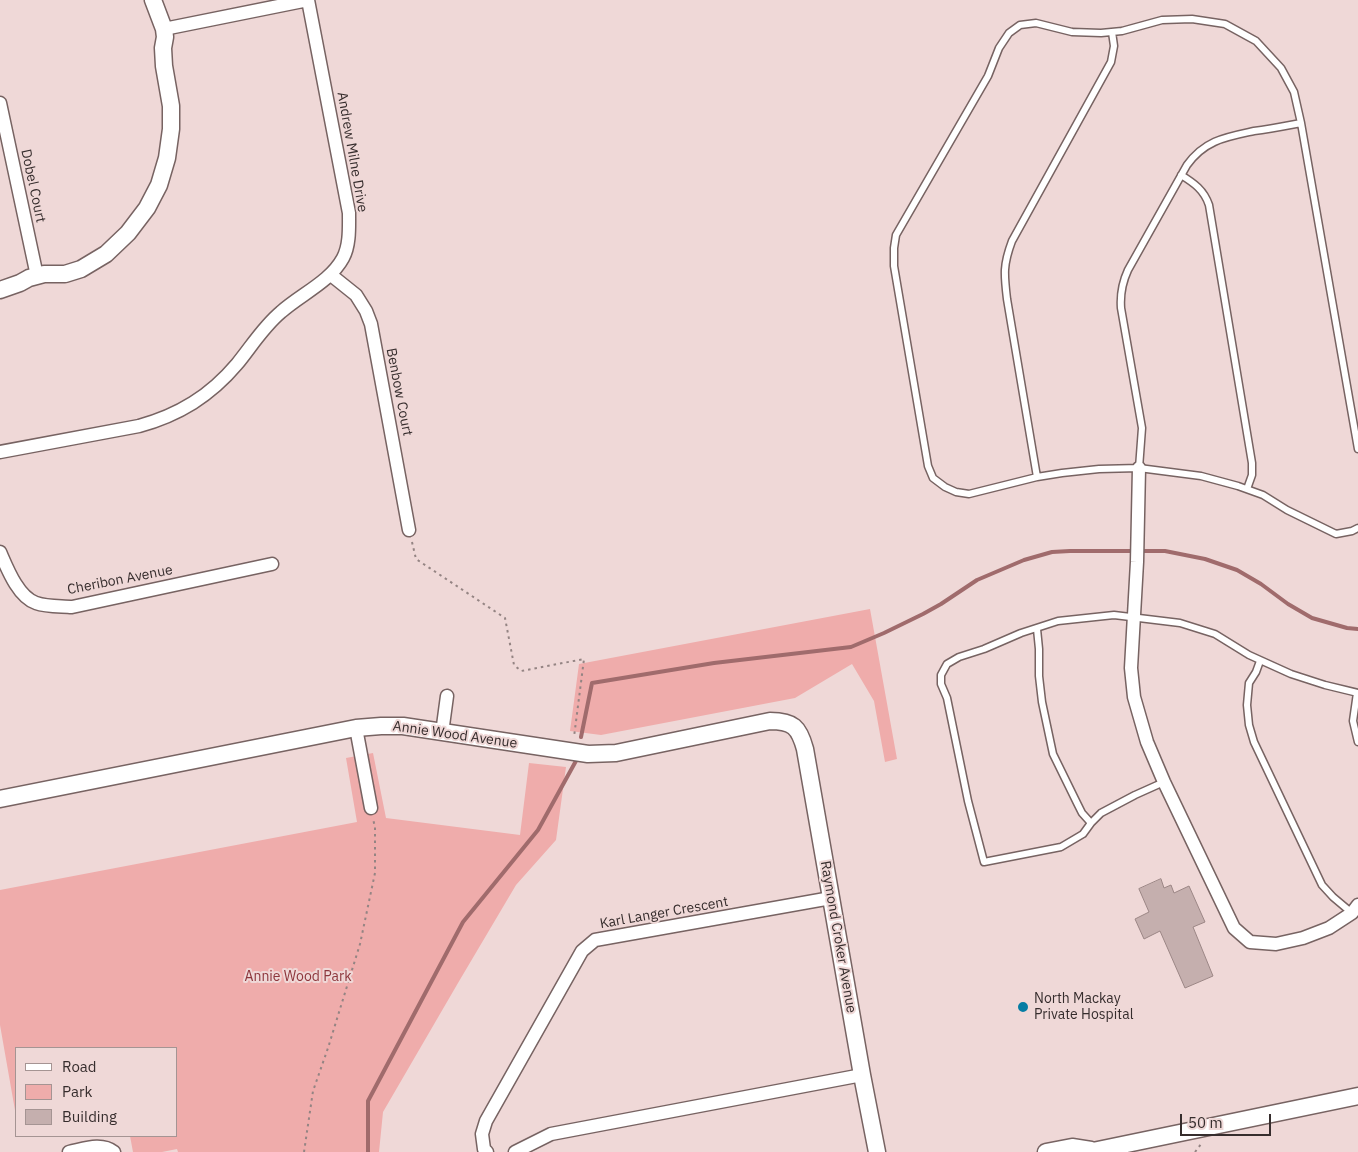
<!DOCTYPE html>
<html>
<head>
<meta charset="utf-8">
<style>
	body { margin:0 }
	#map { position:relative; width:1358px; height:1152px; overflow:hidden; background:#efd8d7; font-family:"IBM Plex Sans",sans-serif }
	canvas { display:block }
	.legend { position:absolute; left:15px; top:1047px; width:162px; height:90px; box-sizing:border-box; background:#efd8d7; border:1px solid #a59493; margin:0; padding:6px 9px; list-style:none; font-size:15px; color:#362d2d }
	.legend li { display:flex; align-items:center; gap:10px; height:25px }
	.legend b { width:25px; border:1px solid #a59493 }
	.scale { position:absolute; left:1180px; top:1114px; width:91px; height:22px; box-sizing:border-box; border:2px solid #362d2d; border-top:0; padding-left:6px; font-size:15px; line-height:18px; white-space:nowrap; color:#362d2d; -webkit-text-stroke:4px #efd8d7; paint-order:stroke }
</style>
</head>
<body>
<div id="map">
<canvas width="1358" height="1152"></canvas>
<ul class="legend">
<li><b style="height:6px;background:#fff"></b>Road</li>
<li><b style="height:14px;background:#efacab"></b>Park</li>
<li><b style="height:14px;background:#c5afae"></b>Building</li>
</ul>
<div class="scale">50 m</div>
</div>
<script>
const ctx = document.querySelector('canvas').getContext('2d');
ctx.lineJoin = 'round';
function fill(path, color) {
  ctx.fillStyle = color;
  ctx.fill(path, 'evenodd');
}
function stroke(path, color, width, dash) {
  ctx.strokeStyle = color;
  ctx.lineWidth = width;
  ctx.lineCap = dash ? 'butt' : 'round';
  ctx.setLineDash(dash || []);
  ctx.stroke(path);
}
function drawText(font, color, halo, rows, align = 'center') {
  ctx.font = font + ' "IBM Plex Sans",sans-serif';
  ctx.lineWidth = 4;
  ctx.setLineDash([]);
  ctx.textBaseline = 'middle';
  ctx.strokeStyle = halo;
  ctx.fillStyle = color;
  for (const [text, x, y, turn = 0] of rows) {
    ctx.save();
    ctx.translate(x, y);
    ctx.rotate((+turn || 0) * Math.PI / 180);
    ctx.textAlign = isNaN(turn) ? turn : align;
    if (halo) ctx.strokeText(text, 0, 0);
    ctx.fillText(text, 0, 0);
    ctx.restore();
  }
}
fill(new Path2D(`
	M870 609 897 759 885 762 874 701 852 664 795 698 601 735 570 731 579 664Z
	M373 753 386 818 520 835 529 763 566 767 556 840 516 885 458 983 383 1112 379 1152H178L177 1149 162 1152H133L130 1136H176V1048H16V1116L0 1025V890L357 822 346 758Z`), '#efacab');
stroke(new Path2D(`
	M581 737 592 683 714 663 851 647 884 633 923 614 941 604 977 580 1024 560 1052 552 1070 551H1165L1205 559 1237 570 1261 584 1288 604 1312 618 1347 628 1358 629
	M368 1152V1101L463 922 538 830 577 759`), '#a06b6c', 4);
const building = new Path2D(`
	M1161 879 1164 888 1171 885 1174 893 1189 886 1205 922 1193 927 1213 976 1185 988 1160 931 1144 939 1135 919 1149 912 1139 889Z`);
fill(building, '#c5afae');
stroke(building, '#9b8685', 1);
const service = new Path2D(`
	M1181 175C1194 183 1204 190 1209 205L1252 463V475L1247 489
	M1358 449 1301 123 1294 92 1281 68 1256 41 1225 24 1192 19 1162 20 1122 31 1101 33 1072 32 1036 23 1020 25 1009 33 999 48 988 76 896 235 894 248V266L928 466 933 478 945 487 956 492 969 494 1037 477 1062 473 1099 469 1139 468 1201 476 1238 486 1263 495 1287 510 1336 534 1352 531 1358 528
	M1139 468 1142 428 1121 308C1120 294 1122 283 1128 270L1187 165C1205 140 1226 137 1254 131 1270 129 1285 126 1301 123
	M1037 477 1007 299C1004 274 1003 265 1012 241L1111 62 1114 46 1112 32
	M1037 629 1039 649V676L1042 702 1053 754 1077 803 1082 813 1091 823
	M1260 661 1256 672 1249 683 1247 705 1249 725 1254 742 1322 885 1333 897 1352 913
	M1357 693 1353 721 1358 742
	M1164 782 1135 795 1101 813 1091 823 1083 834 1061 847 984 862 968 801 947 698 941 684V675L947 664 959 657 984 649 1021 633 1058 621 1114 615 1180 623 1215 634 1249 655 1291 674 1325 685 1358 693`);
const minor = new Path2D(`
	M0 103 37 276
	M331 275 356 295 366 311 371 324 409 530
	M0 452 139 426C179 415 210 396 237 364 251 347 263 327 281 312 301 294 330 282 343 258 350 245 349 227 349 213L308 0 164 29
	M1139 468 1137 562 1131 668 1134 697 1147 742 1164 782 1234 928 1250 942 1276 944 1303 938 1329 928 1352 913 1358 905
	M0 552C7 568 18 597 36 603 47 607 61 606 72 607L272 564
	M356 728 371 808
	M442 733 447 696
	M69 1152C84 1149 101 1142 114 1152
	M487 1152 484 1149 482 1134 486 1121 582 951 595 940 831 898
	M515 1152 551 1134 862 1075`);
const tertiary = new Path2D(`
	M0 290 20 283 29 278 44 274H65L81 269 106 254 128 233 147 208 159 185 167 158 171 129V106L164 66 163 48 165 37 164 29 153 0
	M0 799 356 728 381 726H403L588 754 616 753 770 721C793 721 799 727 805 749L862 1075 877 1152
	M1046 1152 1072 1147 1091 1150
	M1088 1152 1358 1096`);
stroke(service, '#776362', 9);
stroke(minor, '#776362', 15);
stroke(tertiary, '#776362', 19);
stroke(new Path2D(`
	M412 542 416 559 505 618 514 665 521 671 584 659 574 737
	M304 1152 313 1091 328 1048 360 944 375 873V827L373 819
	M1195 1152 1201 1144`), '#948483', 2, [2.5, 4]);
stroke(service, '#fff', 6);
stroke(minor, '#fff', 12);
stroke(tertiary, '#fff', 16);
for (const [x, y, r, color] of [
	[1023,1007,6,"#057da4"]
]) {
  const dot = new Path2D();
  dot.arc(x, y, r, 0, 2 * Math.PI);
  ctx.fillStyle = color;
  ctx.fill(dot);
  stroke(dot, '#efd8d7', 2);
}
drawText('14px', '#362d2d', '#efd8d7', [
	["Andrew Milne Drive",352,152,80],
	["Dobel Court",33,186,78],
	["Benbow Court",399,392,79],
	["Cheribon Avenue",120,580,-11],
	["Annie Wood Avenue",455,735,8],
	["Karl Langer Crescent",664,913,-10],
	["Raymond Croker Avenue",838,937,80]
]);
drawText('14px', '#8d363c', '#efd8d7', [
	["Annie Wood Park",298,977]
]);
drawText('14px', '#362d2d', '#efd8d7', [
	["North Mackay",1034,999],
	["Private Hospital",1034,1015]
], 'left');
</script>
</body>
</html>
